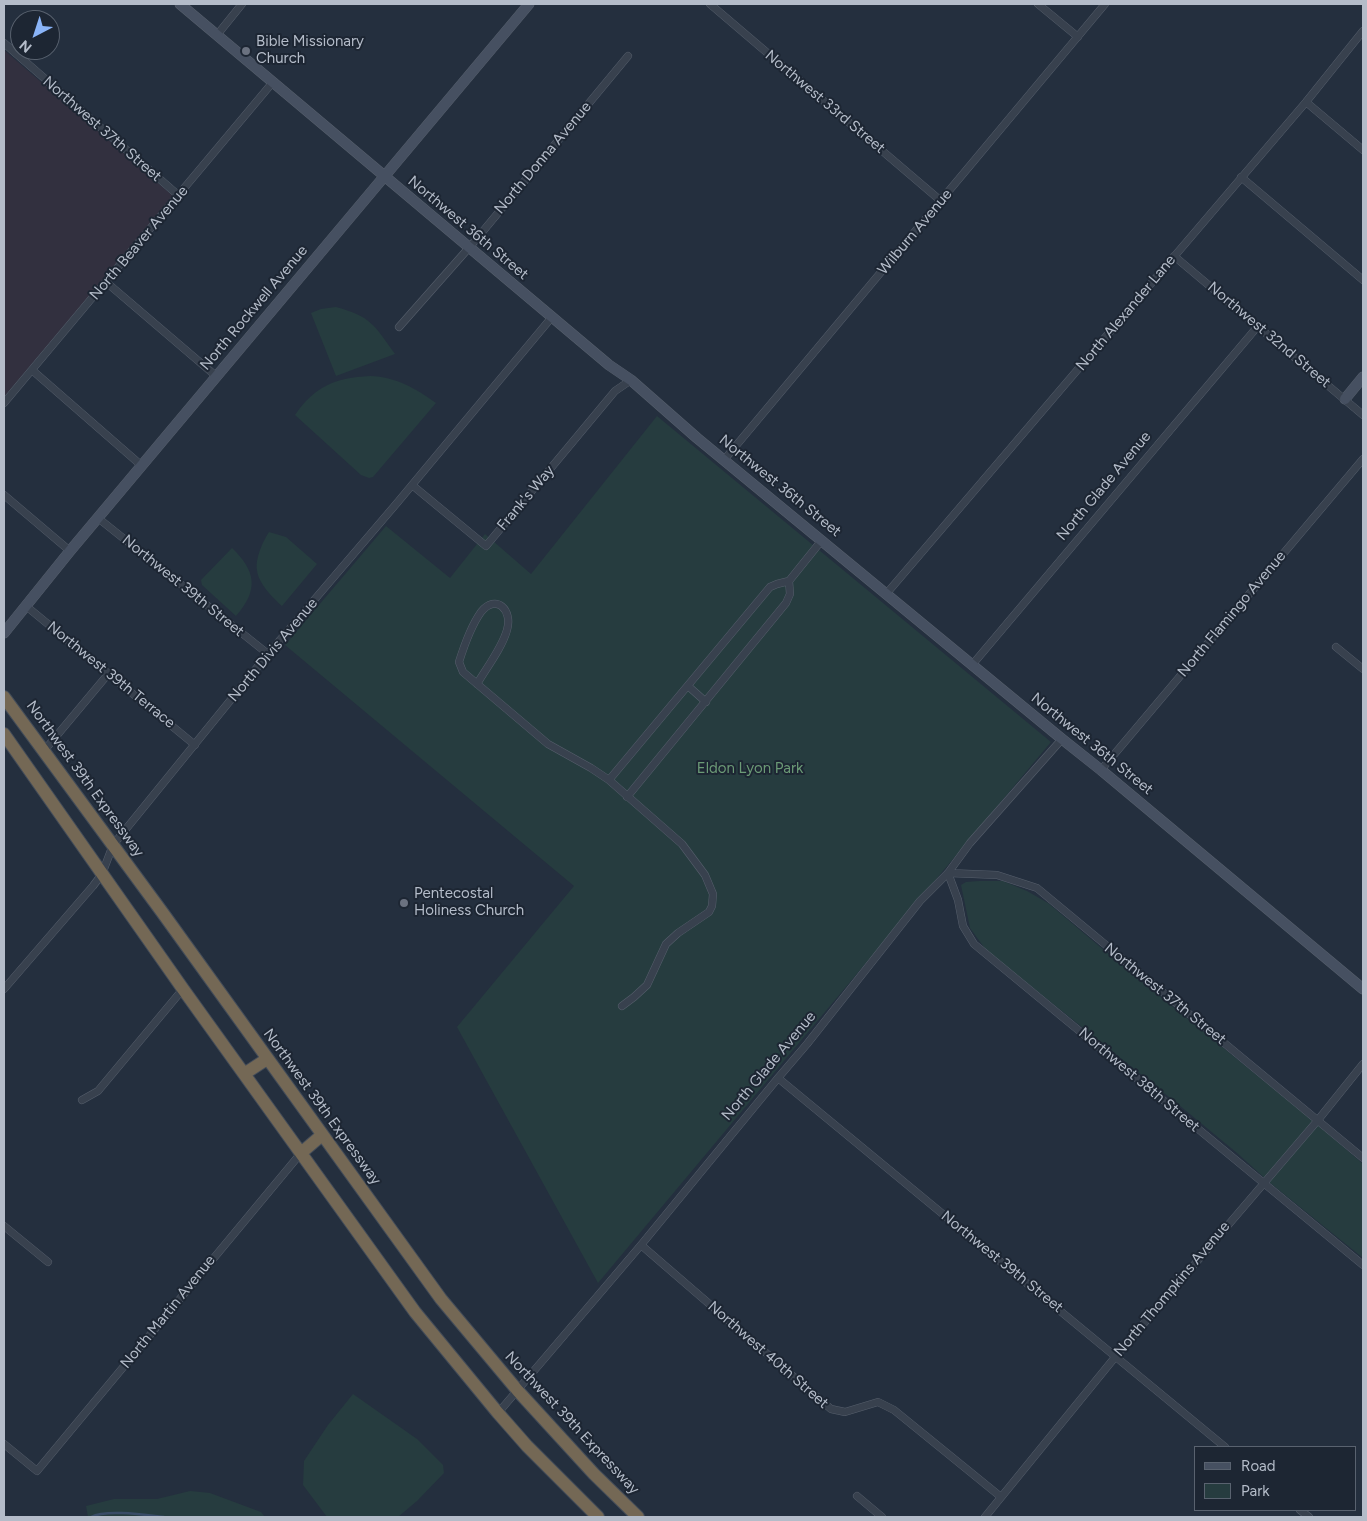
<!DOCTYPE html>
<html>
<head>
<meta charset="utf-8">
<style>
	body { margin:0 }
	#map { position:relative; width:1367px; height:1521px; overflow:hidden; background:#242f3e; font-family:Figtree,sans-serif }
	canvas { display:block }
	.frame { position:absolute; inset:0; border:5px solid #b4bcc9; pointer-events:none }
	.legend { position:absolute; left:1194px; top:1446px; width:162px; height:65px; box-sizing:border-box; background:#1d2633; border:1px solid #59626f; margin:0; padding:6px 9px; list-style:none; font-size:15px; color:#b4bcc9 }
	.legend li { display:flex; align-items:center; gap:10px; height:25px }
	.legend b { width:25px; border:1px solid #59626f }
	.north { position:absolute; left:10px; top:10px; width:50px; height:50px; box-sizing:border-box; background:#1d2633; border:1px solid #59626f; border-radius:50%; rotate:220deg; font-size:14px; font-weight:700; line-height:20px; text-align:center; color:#b4bcc9 }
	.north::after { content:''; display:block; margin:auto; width:18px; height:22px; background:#8ab4f8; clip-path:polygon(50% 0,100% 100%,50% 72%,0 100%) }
</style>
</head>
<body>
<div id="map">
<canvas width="1367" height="1521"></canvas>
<div class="frame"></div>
<ul class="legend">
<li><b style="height:6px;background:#465061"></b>Road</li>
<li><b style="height:14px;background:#263c3f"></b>Park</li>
</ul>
<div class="north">N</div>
</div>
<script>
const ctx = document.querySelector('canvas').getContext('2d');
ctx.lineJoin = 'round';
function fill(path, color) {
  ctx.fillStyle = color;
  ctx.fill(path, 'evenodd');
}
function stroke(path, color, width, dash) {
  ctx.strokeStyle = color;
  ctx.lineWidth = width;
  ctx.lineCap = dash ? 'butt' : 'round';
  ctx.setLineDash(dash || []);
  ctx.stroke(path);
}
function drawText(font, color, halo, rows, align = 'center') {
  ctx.font = font + ' Figtree,sans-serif';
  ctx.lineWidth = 4;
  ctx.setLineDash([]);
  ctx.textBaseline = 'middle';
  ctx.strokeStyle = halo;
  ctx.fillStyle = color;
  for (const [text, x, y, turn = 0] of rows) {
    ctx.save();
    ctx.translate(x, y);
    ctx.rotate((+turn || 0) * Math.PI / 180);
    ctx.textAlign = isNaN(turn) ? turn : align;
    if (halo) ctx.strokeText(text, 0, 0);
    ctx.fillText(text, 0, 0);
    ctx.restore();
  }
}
fill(new Path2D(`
	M4 50 173 196 4 397Z`), '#32303f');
fill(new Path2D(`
	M336 307C372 317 374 325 395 354L336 376 311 313 321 309Z
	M370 376C396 377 415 388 436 403L373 477 369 478 361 475 295 415C315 386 335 378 370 376Z
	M657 416 1051 742 598 1283 457 1027 574 886 285 645 386 526 450 578 485 534 531 574Z
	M269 532 286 537 317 564 282 606C273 598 258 583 257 570 255 559 263 541 269 532Z
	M232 548C256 571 259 590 236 616L202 585 201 580Z
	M979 881H1003L1027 891 1048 903 1124 967 1318 1125 1363 1164V1258L1269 1182 1237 1153 1179 1105 986 950 970 928 961 885 966 882Z
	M353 1394 417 1439 443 1465 444 1473 417 1501 398 1517H327L303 1485 304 1461 328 1425Z
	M190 1491 210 1493 261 1512 265 1517H88L86 1506 114 1499H157Z`), '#263c3f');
stroke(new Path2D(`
	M91 1517C106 1509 146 1515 164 1517`), '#394c67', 2.5);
const street = new Path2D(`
	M710 4 941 201
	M1038 4 1078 37
	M217 35 242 4
	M4 43 178 195
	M1306 102 1363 150
	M1241 177 1363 280
	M1174 256 1363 415
	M106 282 216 376
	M399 327 474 242 628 56
	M32 370 142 466
	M4 403 273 82
	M724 460 1105 4
	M412 485 486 546 615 391 631 380
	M4 495 70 551
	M98 518 268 654
	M887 593 1306 102 1363 31
	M26 606 195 745
	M1336 647 1363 669
	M972 665 1258 326
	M477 684C487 667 502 648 507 630 513 610 496 593 481 612 471 626 464 646 459 662L463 672 548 744 591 768 609 780 682 844 705 875 713 894 712 906 709 912 678 933 666 944 647 985 634 997 622 1006
	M688 686 706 702
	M43 752 109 673
	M1101 770 1363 459
	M609 780 770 587 777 584 789 581 822 540
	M627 797 786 603 790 594 789 581
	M4 989 93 886 102 874 113 845 268 654 397 503 552 317
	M778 1078 1225 1447
	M82 1100 98 1091 183 989
	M1363 1158 1037 888 997 875 948 873 958 900 963 926 974 944 1363 1265
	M4 1226 48 1262
	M641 1245 831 1409 845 1412 878 1402 894 1410 1001 1497
	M498 1413 641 1245 778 1078 807 1044 920 901 948 873 970 843 1062 739
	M4 1444 37 1471 301 1153
	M857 1496 882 1517
	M1300 1510 1309 1517
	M985 1517 1116 1356 1318 1120 1363 1064`);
const secondary = new Path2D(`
	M180 4 552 317 609 365 631 380 697 438 1062 739 1101 770 1363 989
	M1345 399 1363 377
	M4 633 70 551 529 4`);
const highway = new Path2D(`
	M4 697 162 912 441 1299 518 1391 594 1474 638 1517
	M4 734 183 989 415 1312 498 1413 527 1446 598 1517
	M244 1074 267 1059
	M301 1153 322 1135`);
stroke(street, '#565f6c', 8);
stroke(secondary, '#565f6c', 11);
stroke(highway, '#434c59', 14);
stroke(street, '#38414e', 7);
stroke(secondary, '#465061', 10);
stroke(highway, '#746855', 12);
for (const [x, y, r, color] of [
	[246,51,5,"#6b7280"],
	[404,903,5,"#6b7280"]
]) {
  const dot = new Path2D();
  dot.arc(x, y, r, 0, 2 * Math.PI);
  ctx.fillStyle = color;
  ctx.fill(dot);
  stroke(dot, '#1d2633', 2);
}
drawText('15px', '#b4bcc9', '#1d2633', [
	["Bible Missionary",256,42],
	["Church",256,59],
	["Pentecostal",414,894],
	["Holiness Church",414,911]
], 'left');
drawText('15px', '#b4bcc9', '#1d2633', [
	["Northwest 33rd Street",825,102,40],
	["Northwest 37th Street",102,129,41],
	["North Donna Avenue",543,158,-50],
	["Northwest 36th Street",468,228,40],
	["Wilburn Avenue",915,232,-50],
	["North Beaver Avenue",139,243,-50],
	["North Rockwell Avenue",254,308,-50],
	["North Alexander Lane",1126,313,-50],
	["Northwest 32nd Street",1269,335,40],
	["Northwest 36th Street",780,486,39],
	["North Glade Avenue",1104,486,-50],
	["Frank's Way",526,498,-50],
	["Northwest 39th Street",183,586,39],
	["North Flamingo Avenue",1232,614,-50],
	["North Divis Avenue",273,650,-50],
	["Northwest 39th Terrace",111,675,39],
	["Northwest 36th Street",1092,744,39],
	["Northwest 39th Expressway",85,779,54],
	["Northwest 37th Street",1165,994,39],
	["North Glade Avenue",769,1066,-50],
	["Northwest 38th Street",1139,1080,40],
	["Northwest 39th Expressway",322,1107,54],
	["Northwest 39th Street",1002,1262,39],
	["North Thompkins Avenue",1172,1289,-50],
	["North Martin Avenue",168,1312,-51],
	["Northwest 40th Street",768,1355,41],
	["Northwest 39th Expressway",572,1423,47]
]);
drawText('15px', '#6b9a76', '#1d2633', [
	["Eldon Lyon Park",750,769]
]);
</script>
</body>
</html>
